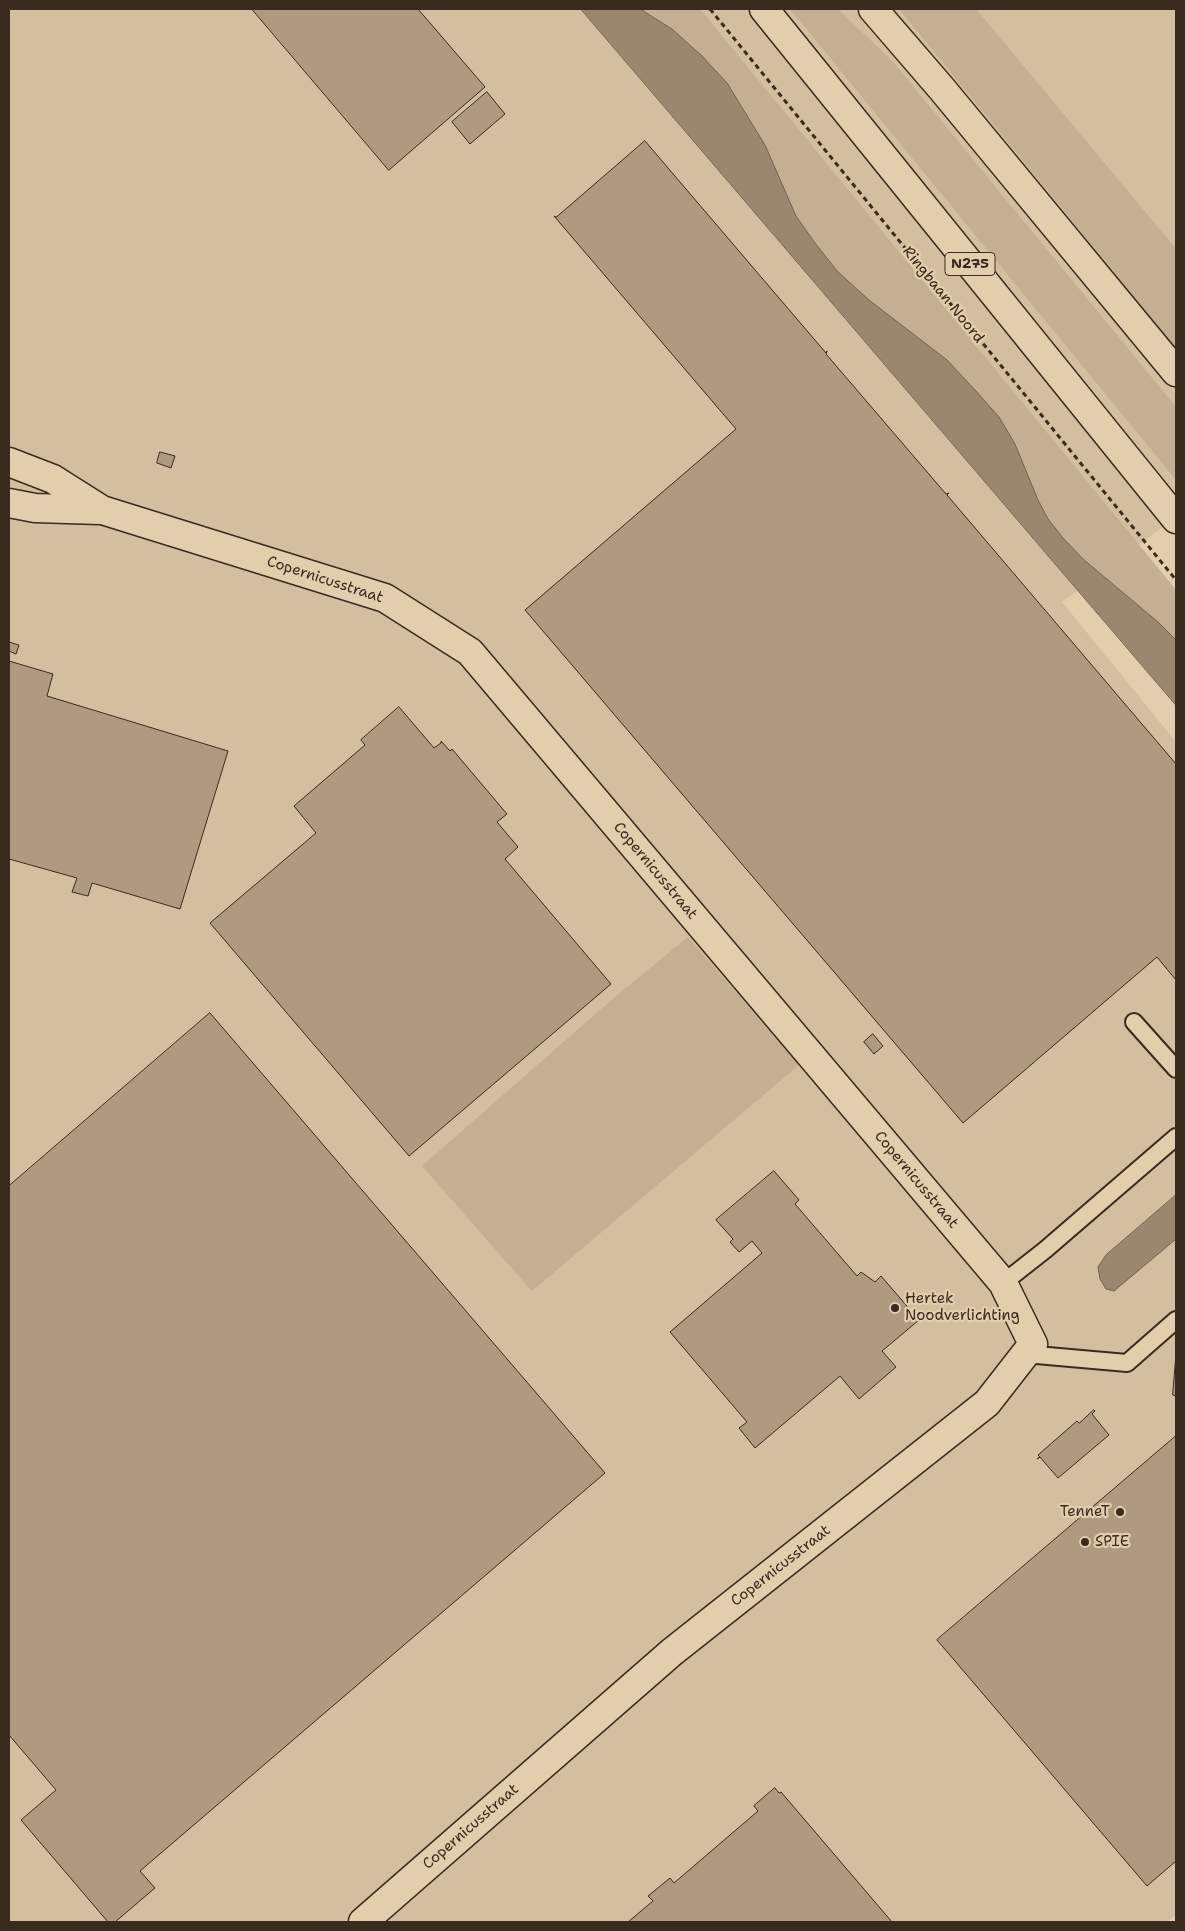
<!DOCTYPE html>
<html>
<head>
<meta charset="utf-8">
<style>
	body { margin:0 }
	#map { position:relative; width:1185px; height:1931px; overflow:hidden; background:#e2cdac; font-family:"Shantell Sans",sans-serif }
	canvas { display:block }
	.frame { position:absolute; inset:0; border:10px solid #3b2a1e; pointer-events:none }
</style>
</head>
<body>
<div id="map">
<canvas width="1185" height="1931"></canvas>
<div class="frame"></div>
</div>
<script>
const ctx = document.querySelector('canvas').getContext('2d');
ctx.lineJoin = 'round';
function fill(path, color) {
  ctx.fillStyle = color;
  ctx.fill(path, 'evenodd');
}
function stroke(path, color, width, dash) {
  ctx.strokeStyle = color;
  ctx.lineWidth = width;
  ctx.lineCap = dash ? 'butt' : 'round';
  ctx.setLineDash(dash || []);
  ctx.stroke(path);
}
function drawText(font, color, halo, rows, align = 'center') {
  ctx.font = font + ' "Shantell Sans",sans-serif';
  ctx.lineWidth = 4.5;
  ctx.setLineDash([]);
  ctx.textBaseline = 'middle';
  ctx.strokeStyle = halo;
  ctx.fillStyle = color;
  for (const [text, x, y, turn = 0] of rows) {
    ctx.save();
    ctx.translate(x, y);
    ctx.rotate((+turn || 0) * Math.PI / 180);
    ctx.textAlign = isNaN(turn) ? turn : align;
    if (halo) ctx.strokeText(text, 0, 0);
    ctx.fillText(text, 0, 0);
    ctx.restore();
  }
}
fill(new Path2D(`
	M9 9H1176V517L1062 602 1176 742V1915L1166 1922H9Z`), '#d3be9f');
fill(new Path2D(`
	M640 9H700L1176 590V640L1158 622 1083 559 1063 538 1048 519 1038 500 1015 444 975 390 947 360 869 300 838 272 815 243 796 216 765 145 727 83 702 56 672 29Z
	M790 9H838L893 62 1176 407V480Z
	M899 9H976L1176 249V348Z
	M688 937 799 1065 532 1291 422 1166 616 996Z`), '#c4af92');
const water = new Path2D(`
	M581 9H640L672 29 702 56 727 83 765 145 796 216 815 243 838 272 869 300 947 360 975 390 999 417 1015 444 1038 500 1048 519 1063 538 1083 559 1158 622 1176 640V705Z
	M1176 1195V1239L1114 1291 1106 1289 1100 1279 1098 1267 1106 1255Z`);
fill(water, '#9a876e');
stroke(water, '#74624e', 1);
const building = new Path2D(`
	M252 9H418L485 87 389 170Z
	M487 92 505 114 470 144 452 122Z
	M645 141 826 353 827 351 826 354 946 494 949 493 947 495 1176 764V980L1157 957 963 1123 525 610 736 429 554 216 556 217Z
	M160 452 175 456 171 468 157 463Z
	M9 642 19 645 16 654 9 651Z
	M9 661 53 674 47 696 228 751 180 909 92 883 88 896 72 892 77 878 9 859Z
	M399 707 434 748 441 743V741L450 751 452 749 507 814 497 822 518 847 505 859 611 984 409 1156 210 923 316 833 294 806 365 745 361 740Z
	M210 1013 605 1473 140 1871 155 1888 115 1922H108L21 1820 56 1790 9 1735V1186Z
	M873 1034 883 1046 874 1054 864 1042Z
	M774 1171 799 1200 795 1204 857 1276 861 1272 875 1282 881 1276 919 1320 882 1351 896 1367 859 1399 840 1376 755 1448 739 1428 747 1422 670 1332 762 1253 752 1241 739 1252 730 1242 733 1239 716 1220Z
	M1176 1354V1396L1173 1395Z
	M1094 1410 1095 1411 1092 1414 1109 1435 1058 1478 1040 1457 1037 1459 1040 1457 1038 1455 1077 1421 1079 1423Z
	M1176 1436V1861L1147 1886 937 1640Z
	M775 1788 779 1793 781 1792 892 1922H628L653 1901 648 1896 670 1878 674 1883 758 1811 754 1806Z`);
fill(building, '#af9a80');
stroke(building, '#3b2a1e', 1);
const lane = new Path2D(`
	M1134 1022 1176 1069
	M1003 1283 1045 1250 1176 1137
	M1025 1354 1127 1363 1176 1320`);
const street = new Path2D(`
	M9 462 53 479 102 510 385 598 470 652 1003 1283 1033 1344 987 1403 672 1652 363 1922
	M9 503 35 508 100 510`);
const primary = new Path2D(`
	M764 9 1176 519
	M873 9 942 89 1176 372`);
stroke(lane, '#3b2a1e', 20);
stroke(street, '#3b2a1e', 31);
stroke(primary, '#3b2a1e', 31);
stroke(new Path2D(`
	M710 9 1176 580`), '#3b2a1e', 3, [5, 4]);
stroke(lane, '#e2cdac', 16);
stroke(street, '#e2cdac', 28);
stroke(primary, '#e2cdac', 28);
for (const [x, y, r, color] of [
	[895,1308,5,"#3b2a1e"],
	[1120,1512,5,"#3b2a1e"],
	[1085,1542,5,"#3b2a1e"]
]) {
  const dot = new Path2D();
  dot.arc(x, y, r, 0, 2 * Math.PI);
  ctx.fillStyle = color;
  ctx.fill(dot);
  stroke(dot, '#e2cdac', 2);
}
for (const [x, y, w] of [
	[970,264,50]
]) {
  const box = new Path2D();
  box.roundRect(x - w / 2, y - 11.5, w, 23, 4);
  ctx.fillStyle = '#e2cdac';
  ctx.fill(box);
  stroke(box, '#3b2a1e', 1);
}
drawText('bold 14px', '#3b2a1e', null, [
	["N275",970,264]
]);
drawText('15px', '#3b2a1e', '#e2cdac', [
	["Ringbaan Noord",943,295,51],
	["Copernicusstraat",325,580,18],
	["Copernicusstraat",655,871,50],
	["Copernicusstraat",916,1180,50],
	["Copernicusstraat",781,1566,-38],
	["Copernicusstraat",471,1827,-41]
]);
drawText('15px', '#3b2a1e', '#e2cdac', [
	["Hertek",905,1299],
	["Noodverlichting",905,1316],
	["TenneT",1110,1512,"right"],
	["SPIE",1095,1542]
], 'left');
</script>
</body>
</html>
